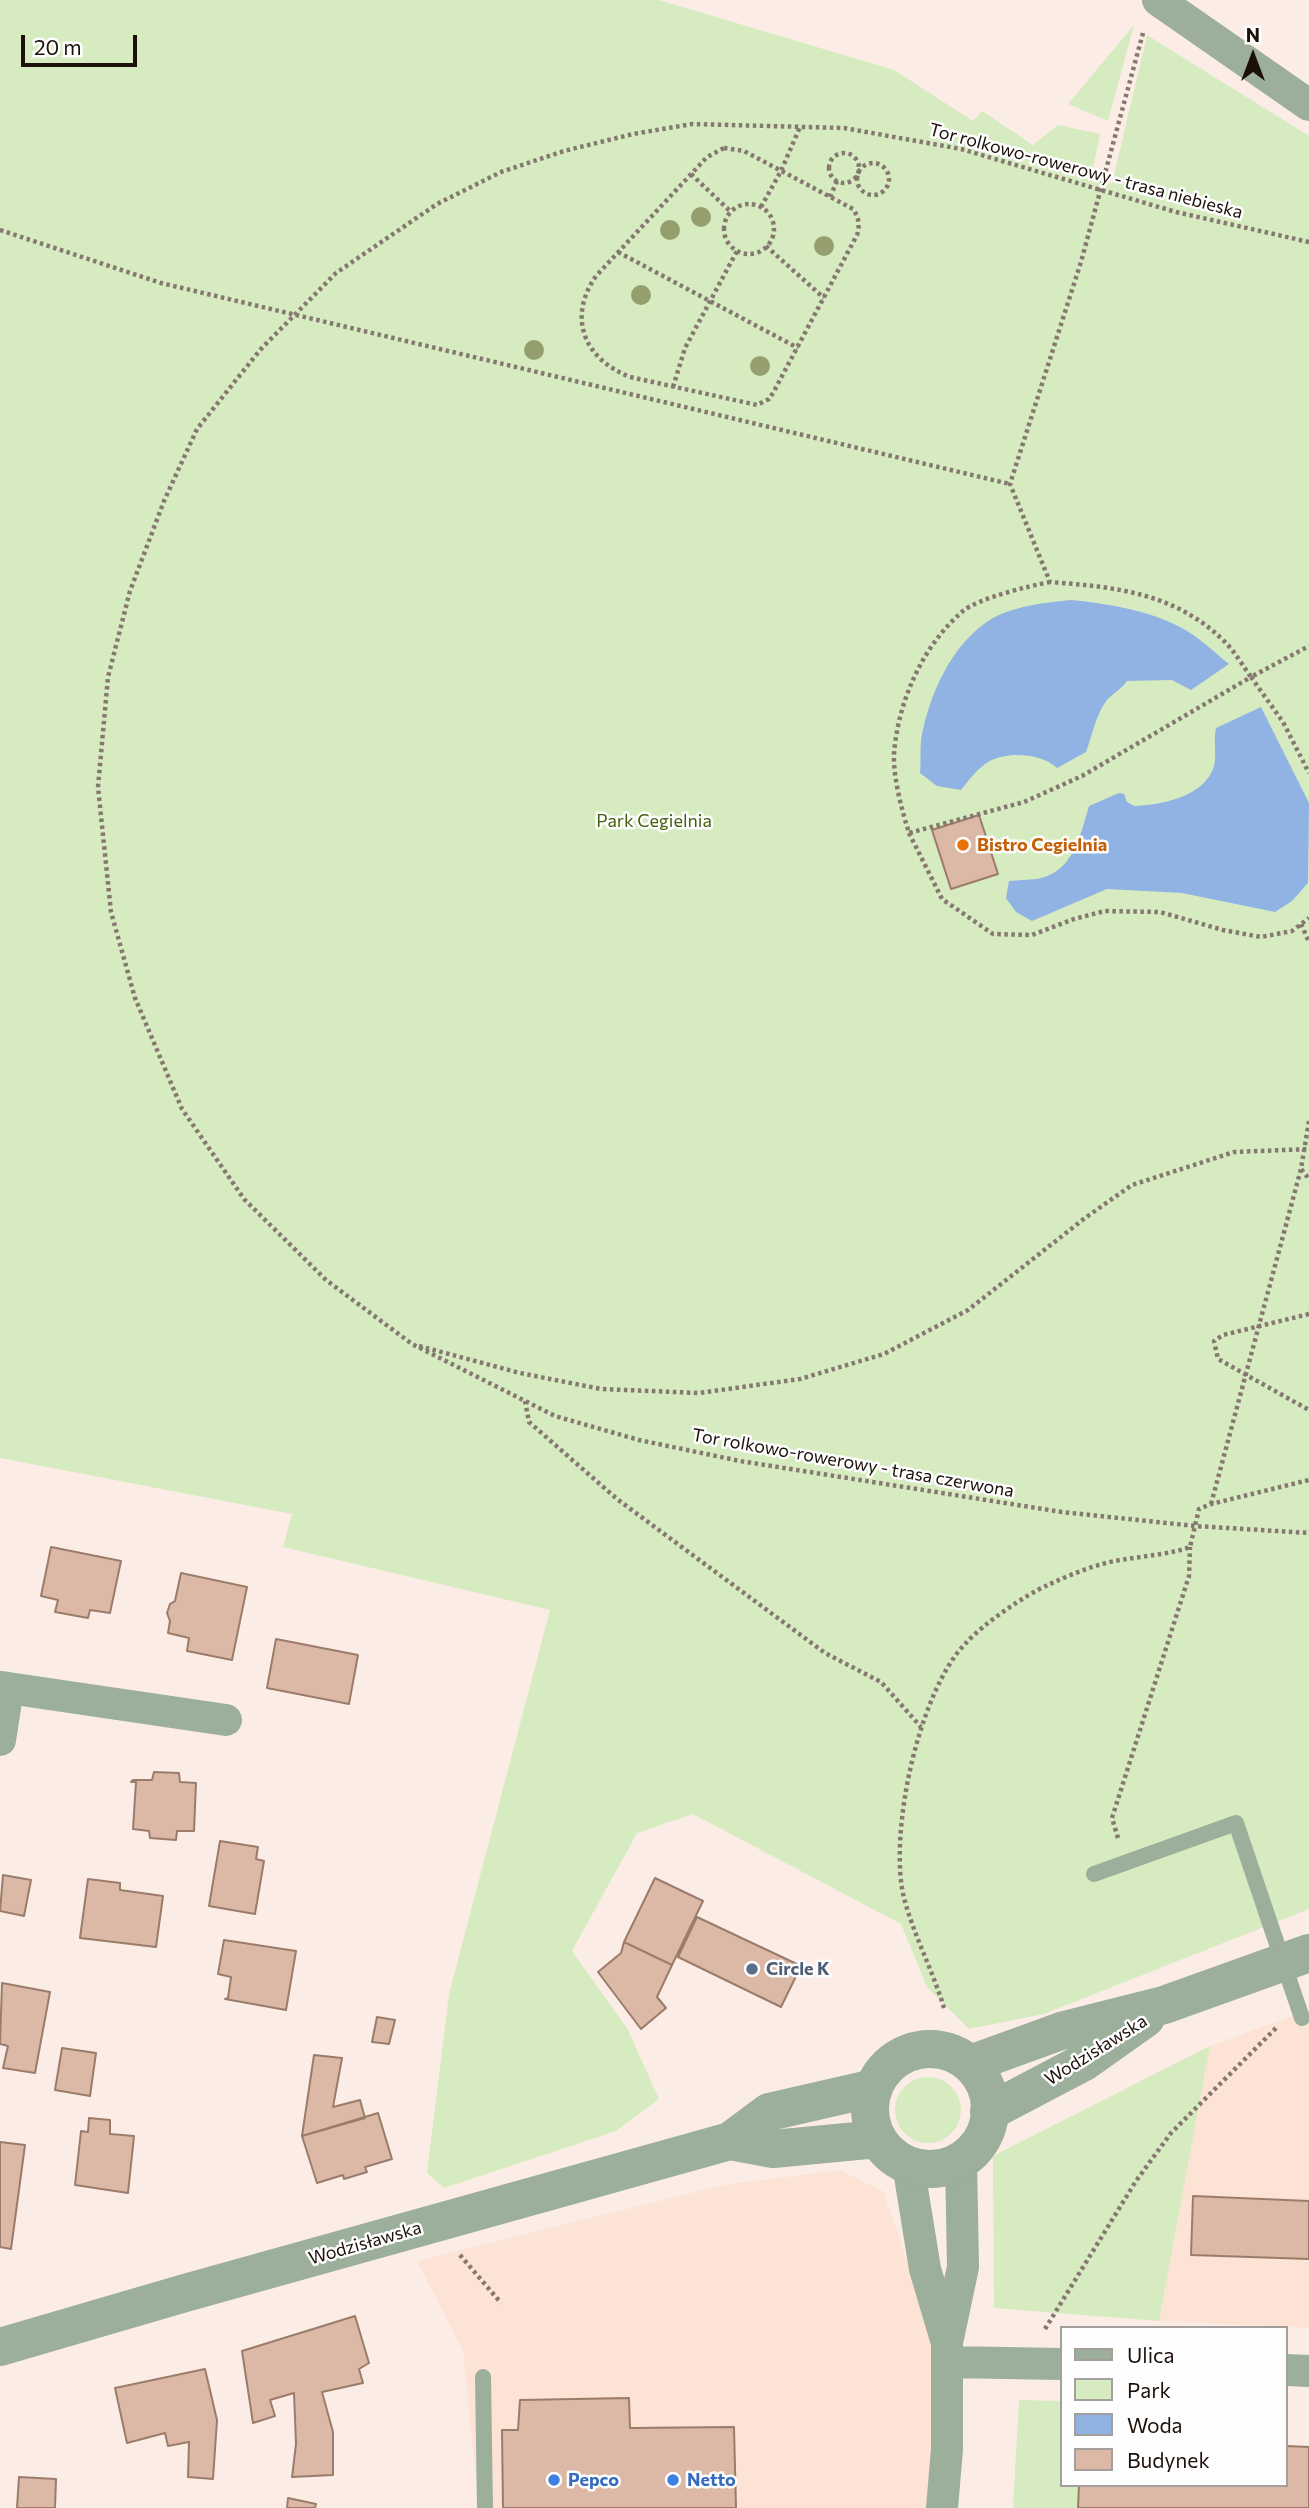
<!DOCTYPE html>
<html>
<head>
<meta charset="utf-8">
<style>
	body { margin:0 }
	#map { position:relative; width:1309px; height:2508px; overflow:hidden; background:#fbede5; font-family:Commissioner,sans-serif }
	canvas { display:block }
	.legend { position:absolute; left:1060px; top:2326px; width:228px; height:161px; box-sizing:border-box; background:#fefefe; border:2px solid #a49f9c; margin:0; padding:9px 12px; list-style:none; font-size:21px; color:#1c100a }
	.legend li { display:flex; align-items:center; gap:14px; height:35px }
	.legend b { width:35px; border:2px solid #a49f9c }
	.north { position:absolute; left:1218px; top:21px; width:70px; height:70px; -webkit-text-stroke:5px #fefefe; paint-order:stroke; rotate:0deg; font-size:19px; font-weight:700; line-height:28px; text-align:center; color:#1c100a }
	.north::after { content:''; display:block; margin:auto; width:24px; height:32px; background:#1c100a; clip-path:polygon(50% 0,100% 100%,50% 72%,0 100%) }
	.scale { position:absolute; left:21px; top:35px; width:116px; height:32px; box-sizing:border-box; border:4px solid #1c100a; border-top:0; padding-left:9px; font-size:21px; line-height:24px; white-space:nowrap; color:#1c100a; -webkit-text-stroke:5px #fefefe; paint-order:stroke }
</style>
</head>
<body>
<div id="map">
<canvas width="1309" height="2508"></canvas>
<ul class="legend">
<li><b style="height:9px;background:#9baf9b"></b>Ulica</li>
<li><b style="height:19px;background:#d7ebc0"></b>Park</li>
<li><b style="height:19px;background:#90b3e4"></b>Woda</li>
<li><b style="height:19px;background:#dbb9a6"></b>Budynek</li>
</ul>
<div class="north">N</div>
<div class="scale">20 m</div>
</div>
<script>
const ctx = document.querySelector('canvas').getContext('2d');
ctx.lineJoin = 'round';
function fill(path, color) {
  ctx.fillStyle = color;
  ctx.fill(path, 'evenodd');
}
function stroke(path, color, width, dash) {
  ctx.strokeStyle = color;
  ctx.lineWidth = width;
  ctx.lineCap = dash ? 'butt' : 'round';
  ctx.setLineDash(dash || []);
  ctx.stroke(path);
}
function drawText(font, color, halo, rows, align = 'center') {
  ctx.font = font + ' Commissioner,sans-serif';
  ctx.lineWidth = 5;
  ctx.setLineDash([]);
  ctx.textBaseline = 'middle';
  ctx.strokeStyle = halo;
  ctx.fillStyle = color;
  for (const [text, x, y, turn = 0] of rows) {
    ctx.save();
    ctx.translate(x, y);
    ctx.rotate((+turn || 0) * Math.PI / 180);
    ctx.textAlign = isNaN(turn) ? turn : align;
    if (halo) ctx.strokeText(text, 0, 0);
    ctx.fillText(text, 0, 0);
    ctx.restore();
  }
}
fill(new Path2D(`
	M1309 2010V2328L1159 2321 1210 2046Z
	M839 2170 883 2191 939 2353 927 2508H479L463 2351 417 2261 723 2185Z`), '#fde3d5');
fill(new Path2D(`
	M0 0H659L894 70 973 121 982 111 1033 145 1058 125 1100 134 1092 174 1112 184 1147 35 1309 136V1909L1044 2014 969 2029 927 1987 901 1924 693 1814 637 1833 572 1951 627 2028 659 2099 616 2131 444 2188 427 2173 449 1994 550 1610 283 1547 292 1514 0 1458Z
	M1134 25 1108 121 1068 104Z
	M1210 2046 1159 2321 994 2308 993 2156Z
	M895 2110a33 33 0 1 1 66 0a33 33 0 1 1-66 0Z
	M1019 2400 1062 2401V2485H1079L1078 2508H1013Z`), '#d7ebc0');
fill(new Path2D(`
	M1071 600C1109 604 1148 610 1182 628 1199 637 1214 652 1229 664L1191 690 1172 680 1127 681C1122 689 1113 693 1107 700 1096 714 1092 736 1086 752L1057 768C1041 753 1007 751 988 762 977 769 969 780 961 790L937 786 920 773C921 763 920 752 921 741 928 696 952 642 993 618 1017 605 1045 603 1071 600Z
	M1261 707 1309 803 1308 883 1292 901 1275 912 1182 893 1107 889 1032 921 1016 912 1006 898 1009 881C1019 880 1028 880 1037 879 1073 873 1080 836 1089 806L1119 793 1124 794 1127 802 1134 806C1161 805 1205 797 1214 766 1217 754 1213 740 1216 728Z`), '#90b3e4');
const building = new Path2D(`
	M979 815 998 874 951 889 932 830Z
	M51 1547 121 1561 110 1613 90 1610 88 1618 55 1612 58 1600 41 1596Z
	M181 1573 247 1587 232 1660 187 1651 189 1638 168 1633 170 1621 167 1613 170 1604 175 1601Z
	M276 1639 358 1655 349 1704 267 1688Z
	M154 1772 179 1773 180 1782 196 1783 194 1831H177L176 1840 150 1838 149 1831 133 1829 136 1782H131L133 1780H152Z
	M220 1841 258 1847 256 1859 264 1861 255 1914 209 1906Z
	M3 1875 31 1880 24 1916 0 1911Z
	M655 1878 703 1901 672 1965 624 1942Z
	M88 1879 120 1883V1890L163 1896 156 1947 80 1938Z
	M697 1917 801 1966 781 2007 678 1957Z
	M224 1940 296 1951 286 2010 225 1999 228 1998 231 1977 218 1974Z
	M624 1942 672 1965 657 1997 666 2008 641 2029 598 1972 621 1953Z
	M2 1983 50 1992 35 2073 3 2068 8 2046 0 2044Z
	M377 2017 395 2020 389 2044 372 2042Z
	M62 2048 96 2053 90 2096 55 2090Z
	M314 2055 342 2058 333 2107 360 2100 365 2118 302 2136Z
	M378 2113 392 2159 365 2167 367 2172 344 2179 343 2175 317 2183 302 2136Z
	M89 2118 110 2120V2134L134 2136 128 2193 75 2185 81 2131 88 2132Z
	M0 2142 25 2145 11 2249 0 2247Z
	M1193 2196 1309 2201V2259L1191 2255Z
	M355 2316 369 2363 359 2369 363 2383 322 2392 333 2432V2475L292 2477 296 2444 294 2393 270 2400 275 2416 253 2423 242 2351Z
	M205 2369 217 2420 213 2479 188 2477 189 2442 168 2446 165 2433 127 2443 115 2388Z
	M629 2398 630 2428 734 2427 736 2508H503L502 2430H518L520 2400Z
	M1286 2446 1309 2447V2508H1078L1079 2485H1286Z
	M19 2477 56 2479 55 2508H17Z
	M288 2498 316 2504 315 2508H287Z`);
fill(building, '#dbb9a6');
stroke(building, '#9b7c6a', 2);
stroke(new Path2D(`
	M1143 33 1081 262 1010 484 1050 582C1116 587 1176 593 1225 642 1235 652 1243 666 1251 677L1309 646
	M724 148 744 151 853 209C859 218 860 225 857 235L773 393 769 399 757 405 630 377C584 359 567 318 596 276L707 157Z
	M829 168a15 15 0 1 1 30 0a15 15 0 1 1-30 0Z
	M857 179a16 16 0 1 1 32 0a16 16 0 1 1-32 0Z
	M691 174 731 212
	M830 197 837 181
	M724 229a25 25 0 1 1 50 0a25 25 0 1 1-50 0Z
	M761 207 781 171 800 127
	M0 230 161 283 1010 484
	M1309 242 1176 212 961 149 844 128 692 124 633 134 564 151 501 172 437 204 336 273 260 350 197 429 164 501 130 591 108 677 98 787 111 912 135 998 182 1109 244 1199 326 1280 412 1344 555 1416 639 1440 740 1461 1062 1512 1195 1526 1309 1533
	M766 246 824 298
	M618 252 798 348
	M673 387 685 348 737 251
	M1050 582C1029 586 979 598 963 611 923 645 898 701 894 754 893 777 902 811 909 833L1024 802 1082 776 1251 677 1283 722 1309 773
	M909 833 942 899 993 934 1032 935 1074 919 1105 911 1160 912 1223 930 1261 937 1292 931 1309 918
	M1301 924 1309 942
	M1309 1121 1301 1169 1309 1179
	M1309 1314 1223 1335 1214 1341 1218 1359 1309 1410
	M419 1346 520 1373 601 1389 699 1393 800 1379 884 1354 968 1310 1085 1218 1132 1185 1234 1152 1309 1149
	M525 1401 529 1422 617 1499 825 1653 881 1682 921 1727
	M1211 1504 1301 1169
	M1118 1838 1112 1818 1189 1576 1190 1547
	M944 2008C933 1971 914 1936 904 1898 888 1834 919 1690 966 1643 983 1624 1025 1595 1048 1585 1065 1577 1084 1569 1102 1564 1131 1556 1161 1557 1190 1547L1199 1509 1211 1504 1309 1480
	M460 2255 501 2303
	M1045 2329 1136 2181 1171 2133 1277 2027`), '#857871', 4.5, [3.5, 3.5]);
stroke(new Path2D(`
	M1094 1874 1236 1823 1302 2018
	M483 2377 485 2508`), '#9baf9b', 16);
stroke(new Path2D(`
	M1158 0 1309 105
	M0 1687 8 1688 0 1740
	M8 1688 226 1720
	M908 2164 925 2269 947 2343V2449L942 2508
	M948 2338 963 2267 961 2160
	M948 2362 1062 2364
	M1286 2370 1309 2371`), '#9baf9b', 32);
stroke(new Path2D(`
	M870 2109a60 60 0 1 1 120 0a60 60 0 1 1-120 0Z
	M970 2064 1061 2031 1164 2005 1309 1953
	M989 2112 1084 2062 1146 2018
	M730 2141 773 2149 878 2139
	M0 2347 185 2293 730 2141 769 2112 874 2088`), '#9baf9b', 38);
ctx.fillStyle = '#959f6d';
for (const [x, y] of [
	[701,217],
	[670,230],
	[824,246],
	[641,295],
	[534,350],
	[760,366]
]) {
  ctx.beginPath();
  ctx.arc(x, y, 10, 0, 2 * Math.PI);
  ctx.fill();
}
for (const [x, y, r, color] of [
	[963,845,7,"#e8710a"],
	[752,1969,7,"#5c6f8a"],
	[554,2480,7,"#3f7fe0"],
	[673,2480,7,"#3f7fe0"]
]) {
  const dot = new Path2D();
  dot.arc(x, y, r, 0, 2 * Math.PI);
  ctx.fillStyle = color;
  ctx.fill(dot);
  stroke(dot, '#fefefe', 2.5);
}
drawText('18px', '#1c100a', '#fefefe', [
	["Tor rolkowo-rowerowy - trasa niebieska",1086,171,15],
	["Tor rolkowo-rowerowy - trasa czerwona",853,1463,10],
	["Wodzisławska",1096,2050,-32],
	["Wodzisławska",365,2243,-16]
]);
drawText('18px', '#425f0a', '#fefefe', [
	["Park Cegielnia",654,821]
]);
drawText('bold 18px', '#c56008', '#fefefe', [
	["Bistro Cegielnia",977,845]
], 'left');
drawText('bold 18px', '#4e5e75', '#fefefe', [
	["Circle K",766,1969]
], 'left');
drawText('bold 18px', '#366cbe', '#fefefe', [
	["Pepco",568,2480],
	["Netto",687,2480]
], 'left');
</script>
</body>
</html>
